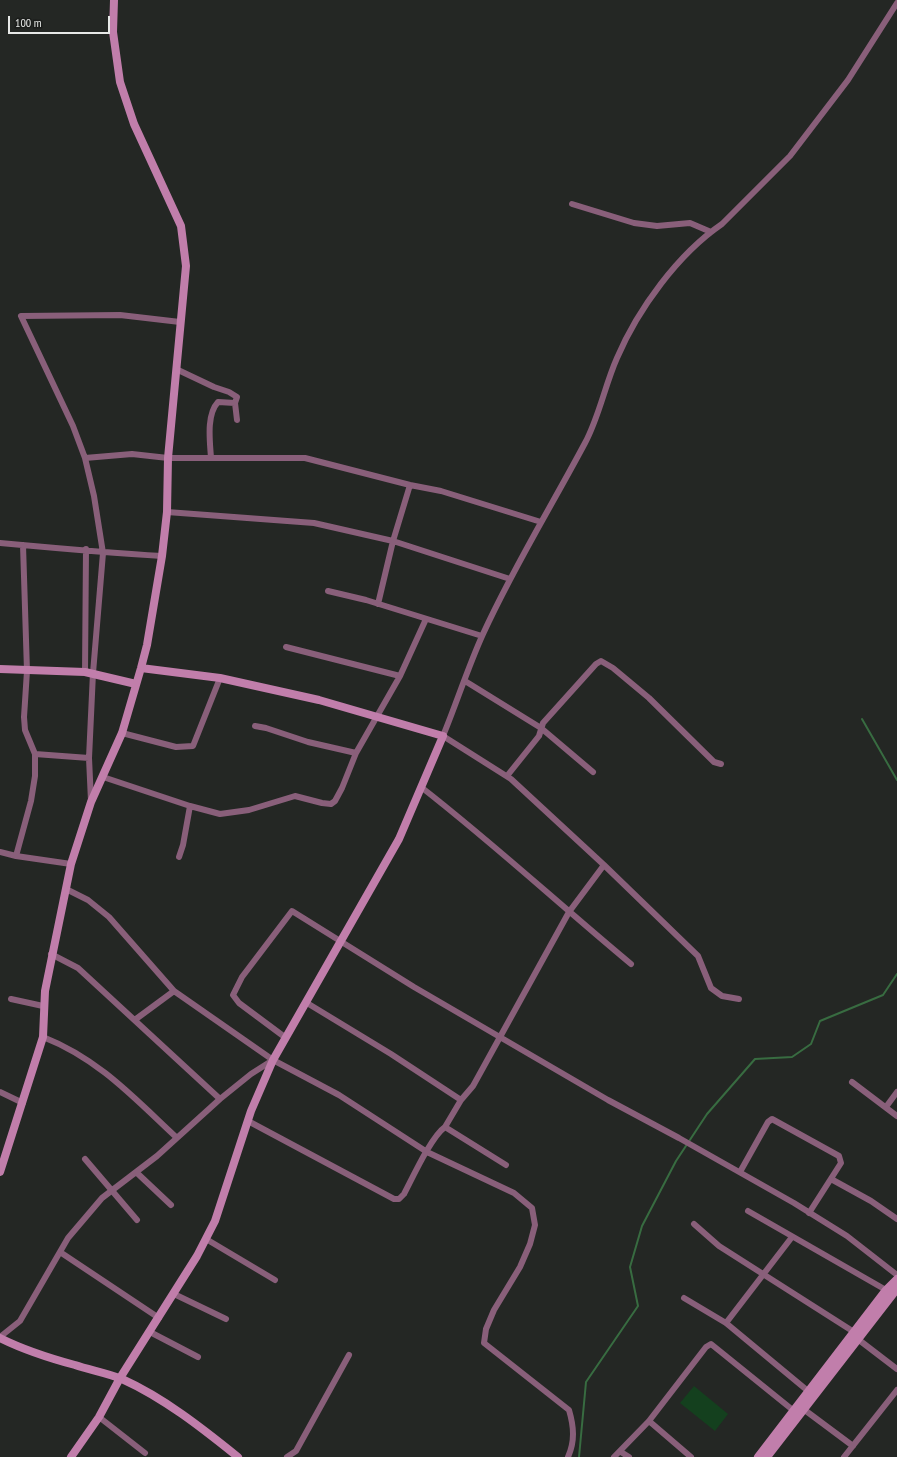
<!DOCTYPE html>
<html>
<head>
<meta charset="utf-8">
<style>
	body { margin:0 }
	#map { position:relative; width:897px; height:1457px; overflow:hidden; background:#242724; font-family:"PT Sans Narrow",sans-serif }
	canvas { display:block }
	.scale { position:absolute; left:8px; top:16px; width:102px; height:18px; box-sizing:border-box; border:2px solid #e7e9e7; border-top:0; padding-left:5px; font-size:12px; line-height:14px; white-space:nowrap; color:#e7e9e7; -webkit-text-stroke:3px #1b1d1b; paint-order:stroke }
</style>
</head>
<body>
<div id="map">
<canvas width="897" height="1457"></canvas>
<div class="scale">100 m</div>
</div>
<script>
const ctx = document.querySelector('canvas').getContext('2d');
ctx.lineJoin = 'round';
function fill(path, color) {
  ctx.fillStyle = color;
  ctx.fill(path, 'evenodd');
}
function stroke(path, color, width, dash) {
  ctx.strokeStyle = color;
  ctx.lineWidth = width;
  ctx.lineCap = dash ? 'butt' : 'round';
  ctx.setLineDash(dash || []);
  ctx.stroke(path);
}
fill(new Path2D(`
	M694 1386 728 1414 715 1431 680 1403Z`), '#14401e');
stroke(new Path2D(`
	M862 719 897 780
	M579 1457 586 1382 638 1306 630 1267 642 1226 676 1161 707 1114 755 1059 792 1057 811 1044 820 1021 883 995 897 974`), '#386c41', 2);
stroke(new Path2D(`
	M572 204 634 223 657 226 690 223 711 232
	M176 369 214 387 229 392 237 397 235 403 237 420
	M85 458 132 454 168 458H305L410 485 441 491 541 522
	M211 458C210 442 206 415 218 402L235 403
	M167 512 314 523 393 541 510 579
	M0 543C54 548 108 553 162 556
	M328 591 366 600 482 636
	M378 604 393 541 410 485
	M286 647 400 676
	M85 672 86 549
	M465 681 541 728 593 772
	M255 726 266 728 308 742 356 753
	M122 733 176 747 193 746 220 678
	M35 754 89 758
	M507 776 539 736 543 723 596 664 601 661 613 668 649 698 714 762 721 764
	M103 777 190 806 220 814 249 810 295 796 322 803 331 804 335 801 342 788 356 753 400 676 426 619
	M421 787C493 843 560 905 631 964
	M91 801 89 758 93 673 103 553 94 496 85 458 73 426 21 316 120 315 180 322
	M0 852 16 856 71 864
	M16 856 31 801 35 776V754L25 730 24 717 27 671 23 545
	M179 857 183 845 190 806
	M66 889 88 900 109 917 174 991 273 1060 339 1095 427 1152 514 1193 532 1208 535 1225 530 1244 520 1267 494 1310 486 1329 484 1343 569 1410C574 1427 575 1441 568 1457
	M51 954 78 968 220 1099
	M11 999 43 1006
	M739 999 722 996 711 988 698 956 604 865 511 779 443 736C457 702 468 667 483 634 513 568 551 507 585 443 599 417 605 385 617 358 638 309 678 254 722 224L790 156 848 80 897 3
	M307 1003 391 1054 461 1100
	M136 1019 174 991
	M43 1037C99 1059 134 1098 177 1138
	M286 1038 239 1003 233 995 242 977 292 911 414 987 608 1100 679 1138 794 1203 847 1236 897 1275
	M852 1082 897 1116
	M0 1092 23 1103
	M886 1107 897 1092
	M248 1121 394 1199H399L404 1194C413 1177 431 1137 445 1127L461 1100 473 1086 569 912 604 865
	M445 1127 506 1165
	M85 1159 137 1220
	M136 1172 171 1205
	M740 1172 768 1122 772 1119 839 1156 841 1163 809 1213
	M831 1179 871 1201 897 1219
	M748 1211 886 1290
	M694 1224 719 1246 854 1332 859 1340 897 1369
	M206 1239 275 1280
	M60 1252 159 1318
	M174 1294 226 1319
	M684 1298 726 1323 808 1391
	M726 1323 792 1237
	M150 1332 198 1357
	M0 1337 20 1321 68 1238 102 1198 157 1156 220 1099 251 1074 273 1060
	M802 1408 853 1446
	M99 1417 145 1453
	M649 1421 691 1457
	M621 1452 629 1457
	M287 1457 296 1451 349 1355
	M614 1457 649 1421 706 1347 711 1344 794 1411
	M844 1457 897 1390`), '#895f7a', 6);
stroke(new Path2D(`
	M0 669 85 672 136 684
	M0 1172 43 1037 45 991 71 864 91 802 122 733 141 668 147 645 162 556 167 512 168 458 186 266 181 226 134 124 120 82 113 32 114 0
	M0 1338C24 1350 49 1358 75 1365 90 1370 107 1373 122 1379 164 1398 202 1428 238 1457
	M71 1457 99 1417 120 1378 197 1256 215 1221 251 1111 273 1060 399 839 443 736 319 700 220 678 141 668
	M758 1457 886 1290 897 1279
	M767 1457 897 1289`), '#c17eab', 8);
</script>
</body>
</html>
